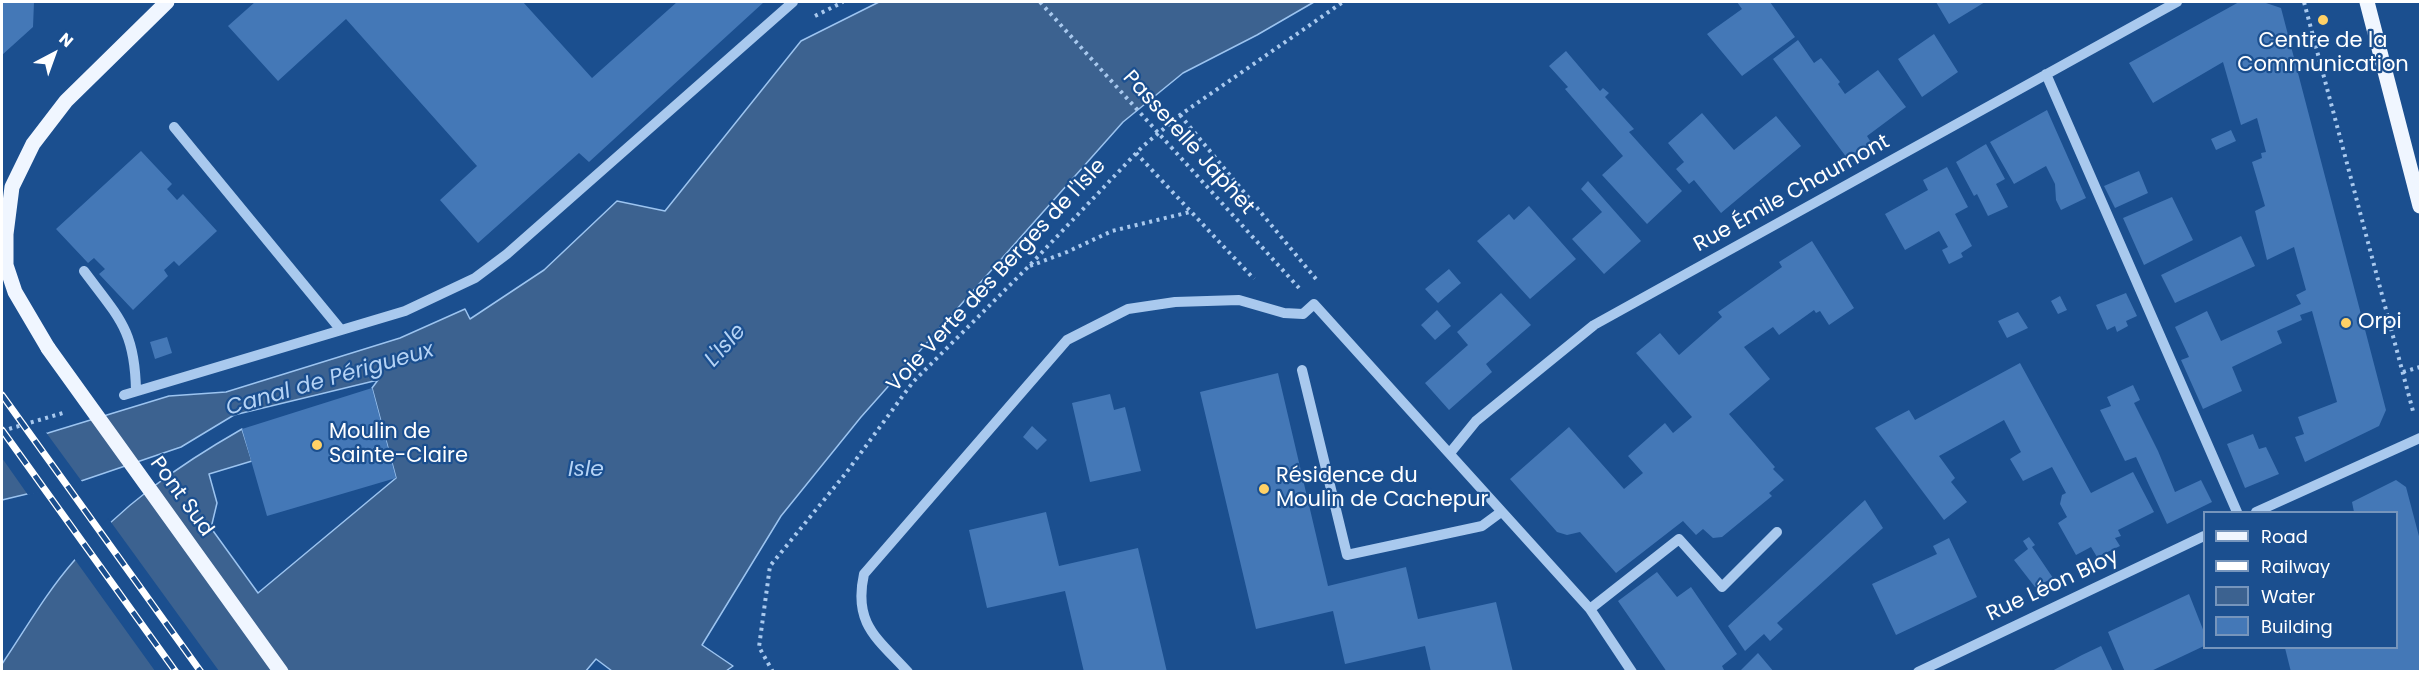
<!DOCTYPE html>
<html>
<head>
<meta charset="utf-8">
<style>
	body { margin:0 }
	#map { position:relative; width:2422px; height:673px; overflow:hidden; background:#1b4f8f; font-family:Poppins,sans-serif }
	canvas { display:block }
	.frame { position:absolute; inset:0; border:3px solid #fff; pointer-events:none }
	.legend { position:absolute; left:2203px; top:511px; width:195px; height:138px; box-sizing:border-box; background:#1b4f8f; border:2px solid #7695bc; margin:0; padding:8px 10px; list-style:none; font-size:18px; color:#fff }
	.legend li { display:flex; align-items:center; gap:12px; height:30px }
	.legend b { width:30px; border:2px solid #7695bc }
	.north { position:absolute; left:24px; top:24px; width:60px; height:60px; -webkit-text-stroke:4px #1b4f8f; paint-order:stroke; rotate:41deg; font-size:16px; font-weight:700; line-height:24px; text-align:center; color:#fff }
	.north::after { content:''; display:block; margin:auto; width:21px; height:27px; background:#fff; clip-path:polygon(50% 0,100% 100%,50% 72%,0 100%) }
</style>
</head>
<body>
<div id="map">
<canvas width="2422" height="673"></canvas>
<div class="frame"></div>
<ul class="legend">
<li><b style="height:8px;background:#f0f6ff"></b>Road</li>
<li><b style="height:8px;background:#fff"></b>Railway</li>
<li><b style="height:16px;background:#3c6290"></b>Water</li>
<li><b style="height:16px;background:#4478b7"></b>Building</li>
</ul>
<div class="north">N</div>
</div>
<script>
const ctx = document.querySelector('canvas').getContext('2d');
ctx.lineJoin = 'round';
function fill(path, color) {
  ctx.fillStyle = color;
  ctx.fill(path, 'evenodd');
}
function stroke(path, color, width, dash) {
  ctx.strokeStyle = color;
  ctx.lineWidth = width;
  ctx.lineCap = dash ? 'butt' : 'round';
  ctx.setLineDash(dash || []);
  ctx.stroke(path);
}
function drawText(font, color, halo, rows, align = 'center') {
  ctx.font = font + ' Poppins,sans-serif';
  ctx.lineWidth = 4.5;
  ctx.setLineDash([]);
  ctx.textBaseline = 'middle';
  ctx.strokeStyle = halo;
  ctx.fillStyle = color;
  for (const [text, x, y, turn = 0] of rows) {
    ctx.save();
    ctx.translate(x, y);
    ctx.rotate((+turn || 0) * Math.PI / 180);
    ctx.textAlign = isNaN(turn) ? turn : align;
    if (halo) ctx.strokeText(text, 0, 0);
    ctx.fillText(text, 0, 0);
    ctx.restore();
  }
}
const water = new Path2D(`
	M879 2H1314L1257 35 1183 73 1123 122 861 417 781 516 702 645 733 666 726 671H612L596 659 585 672 2 671V664C25 630 46 593 73 562 120 506 179 465 242 429L252 461 209 474 217 503 211 528 258 593 396 478 372 388 378 380 234 415 181 447 81 481 2 500V444L48 433 169 396 226 392 400 338 465 309 470 319 544 270 617 201 665 211 801 41Z`);
fill(water, '#3c6290');
stroke(water, '#9cc4f0', 1.5);
fill(new Path2D(`
	M45 431 83 483 28 495 2 458V441Z
	M108 518 219 671H155L73 557Z`), '#1b4f8f');
fill(new Path2D(`
	M2 2H34L33 27 2 55Z
	M255 2H523L592 78 677 2H764L589 162 579 153 478 243 440 200 477 166 346 19 278 81 228 26Z
	M1737 2H1770L1795 37 1742 76 1707 34 1742 9Z
	M1936 2H1985L1949 24Z
	M2239 2H2263L2281 8 2386 410 2379 426 2305 462 2295 437 2304 434 2298 417 2337 402 2312 311 2300 315 2302 320 2277 331 2282 343 2232 367 2242 391 2203 409 2181 360 2189 357 2175 327 2207 311 2221 341 2301 304 2296 295 2306 290 2294 247 2267 260 2255 211 2265 206 2252 162 2262 158 2261 153 2266 152 2257 118 2241 125 2223 62 2153 103 2129 63Z
	M1934 34 1958 72 1922 97 1898 59Z
	M1798 40 1814 63 1821 58 1840 82 1838 84 1845 94 1878 70 1906 107 1867 136 1872 144 1847 158 1773 59Z
	M1566 51 1600 91 1603 88 1609 93 1605 97 1634 129 1629 132 1682 191 1647 224 1602 175 1623 156 1565 89 1568 87 1549 66Z
	M2047 110 2086 198 2061 210 2056 200 2055 184 2046 166 2014 184 1990 142Z
	M1702 113 1734 150 1776 116 1801 146 1721 213 1694 180 1689 184 1676 169 1684 162 1668 143Z
	M2231 130 2236 141 2216 150 2211 139Z
	M1986 144 2005 179 1996 184 2008 207 1988 216 1977 194 1974 196 1956 162Z
	M141 151 172 184 167 189 177 200 183 194 217 231 179 266 174 261 164 270 168 276 133 310 99 274 105 269 94 258 88 263 56 229Z
	M1947 167 1968 207 1955 214 1972 246 1961 253 1963 257 1949 264 1942 250 1948 247 1939 231 1905 250 1885 214 1928 190 1923 180Z
	M2139 171 2148 193 2115 208 2104 186Z
	M1588 181 1641 241 1604 274 1572 239 1602 212 1581 189Z
	M2172 197 2193 240 2144 265 2123 218Z
	M1529 206 1576 259 1530 299 1477 241 1509 214 1514 220Z
	M2241 236 2255 266 2175 303 2161 275Z
	M1812 241 1854 308 1829 325 1820 311 1816 313 1814 310 1779 335 1773 327 1744 347 1770 379 1729 414 1775 467 1773 469 1784 480 1769 493 1772 496 1722 537 1713 538 1703 529 1696 535 1683 521 1616 573 1580 532 1567 535 1557 532 1510 479 1569 427 1624 489 1643 473 1628 456 1665 423 1673 433 1692 417 1636 353 1660 333 1679 355 1722 317 1718 312 1782 267 1779 262Z
	M1449 269 1461 283 1438 303 1425 289Z
	M1501 293 1531 325 1486 364 1492 372 1449 410 1425 383 1468 345 1457 332Z
	M2126 293 2137 316 2126 321 2128 326 2117 332 2115 326 2107 330 2096 305Z
	M2060 296 2067 310 2058 314 2051 301Z
	M1437 310 1451 326 1435 340 1421 325Z
	M2018 312 2028 328 2007 338 1998 321Z
	M167 337 172 353 155 359 150 342Z
	M2020 363 2091 493 2133 472 2154 512 2118 530 2121 536 2115 538 2120 546 2097 557 2091 547 2076 555 2058 523 2067 517 2060 504 2062 495 2066 493 2052 467 2023 481 2010 459 2021 452 2004 420 1939 456 1955 478 1951 482 1967 502 1944 520 1875 428 1909 410 1915 420Z
	M1278 373 1328 586 1406 567 1418 619 1496 602 1513 672H1431L1425 646 1345 664 1333 611 1256 629 1200 392Z
	M2133 385 2140 400 2134 403 2158 451 2175 492 2201 480 2212 502 2167 524 2136 457 2125 461 2100 410 2111 406 2107 397Z
	M372 388 396 478 267 516 242 429Z
	M1110 394 1114 410 1125 407 1141 471 1090 482 1072 403Z
	M1032 426 1047 440 1037 450 1023 437Z
	M2253 434 2259 449 2266 447 2279 474 2245 488 2227 444Z
	M2396 480 2406 487 2420 540V672H2291L2285 648H2397V513L2354 512 2352 502Z
	M1865 500 1883 528 1777 623 1783 629 1770 641 1764 634 1745 651 1728 626Z
	M1046 512 1059 566 1138 548 1167 672H1084L1065 591 987 608 969 530Z
	M2029 537 2035 545 2032 547 2053 578 2035 587 2014 560 2028 549 2023 541Z
	M1949 538 1977 597 1896 635 1872 584 1937 554 1933 546Z
	M1657 572 1677 597 1691 587 1737 654 1722 666 1725 672H1667L1618 601Z
	M2189 594 2204 632V646L2149 672H2125L2108 632Z
	M2101 646 2113 672H2050L2082 655Z
	M1758 653 1774 672H1739Z`), '#4478b7');
stroke(new Path2D(`
	M2304 2 2414 415
	M815 16 843 2
	M1180 115 1316 279
	M1171 147 1299 288
	M1136 153 1254 279
	M1030 266 1067 252 1112 231 1190 212
	M2403 372 2420 367
	M2 431 63 413
	M773 672 759 647 770 566 846 473 913 382 1028 267 1142 147 1180 115 1343 2`), '#a9c9ee', 4, [3, 4.5]);
stroke(new Path2D(`
	M2046 74 2237 512
	M174 127 341 330
	M84 271C119 318 135 330 136 391
	M1302 370 1347 555 1482 526 1501 512
	M124 395 405 311 475 278 507 254 793 2
	M1450 453 1476 421 1594 325 2177 2
	M2256 512 2420 438
	M1590 609 1679 539 1722 587 1777 532
	M908 672C877 638 853 624 864 574L1067 340 1128 309 1175 302 1239 300 1284 313 1303 314 1314 304 1590 609 1632 672
	M1918 672 2204 536`), '#a9c9ee', 10);
stroke(new Path2D(`
	M2367 2 2420 206
	M48 348 15 292 6 265V234L12 187 33 144 66 101 167 2`), '#f0f6ff', 15);
const rail = new Path2D(`
	M2 395 201 672
	M2 430 176 672`);
stroke(rail, '#fff', 7);
stroke(rail, '#1b4f8f', 4.5, [14]);
stroke(new Path2D(`
	M1040 2 1171 147`), '#a9c9ee', 4, [3, 4.5]);
stroke(new Path2D(`
	M48 348 281 672`), '#f0f6ff', 15);
for (const [x, y, r, color] of [
	[2323,20,6,"#ffd166"],
	[2346,323,6,"#ffd166"],
	[317,445,6,"#ffd166"],
	[1264,489,6,"#ffd166"]
]) {
  const dot = new Path2D();
  dot.arc(x, y, r, 0, 2 * Math.PI);
  ctx.fillStyle = color;
  ctx.fill(dot);
  stroke(dot, '#1b4f8f', 2);
}
drawText('21px', '#fff', '#1b4f8f', [
	["Centre de la",2323,42,"center"],
	["Communication",2323,66,"center"],
	["Orpi",2358,323],
	["Moulin de",329,433],
	["Sainte-Claire",329,457],
	["Résidence du",1276,477],
	["Moulin de Cachepur",1276,501]
], 'left');
drawText('21px', '#fff', '#1b4f8f', [
	["Passerelle Japhet",1188,143,48],
	["Rue Émile Chaumont",1792,194,-29],
	["Voie Verte des Berges de l'Isle",997,276,-47],
	["Pont Sud",181,497,54],
	["Rue Léon Bloy",2053,586,-25]
]);
drawText('italic 22px', '#b5d3f5', '#1b4f8f', [
	["L'Isle",726,346,-48],
	["Canal de Périgueux",330,380,-16],
	["Isle",586,470]
]);
</script>
</body>
</html>
